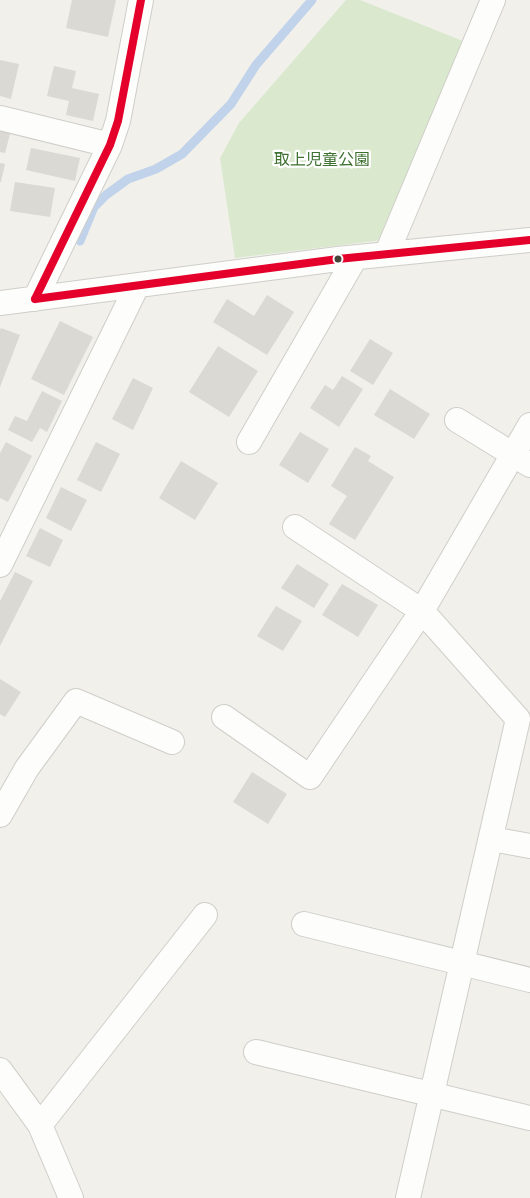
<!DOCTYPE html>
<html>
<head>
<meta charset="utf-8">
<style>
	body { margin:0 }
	canvas { display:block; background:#f1f0eb }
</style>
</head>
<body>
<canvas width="530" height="1198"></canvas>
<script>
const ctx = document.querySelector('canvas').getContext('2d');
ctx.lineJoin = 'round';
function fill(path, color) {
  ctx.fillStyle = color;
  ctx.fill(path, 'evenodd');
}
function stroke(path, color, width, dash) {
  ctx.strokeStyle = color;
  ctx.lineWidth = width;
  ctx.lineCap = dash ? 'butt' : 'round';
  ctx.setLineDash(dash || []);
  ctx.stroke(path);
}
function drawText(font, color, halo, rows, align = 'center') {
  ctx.font = font + ' "Work Sans","Noto Sans JP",sans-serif';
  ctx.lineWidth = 4.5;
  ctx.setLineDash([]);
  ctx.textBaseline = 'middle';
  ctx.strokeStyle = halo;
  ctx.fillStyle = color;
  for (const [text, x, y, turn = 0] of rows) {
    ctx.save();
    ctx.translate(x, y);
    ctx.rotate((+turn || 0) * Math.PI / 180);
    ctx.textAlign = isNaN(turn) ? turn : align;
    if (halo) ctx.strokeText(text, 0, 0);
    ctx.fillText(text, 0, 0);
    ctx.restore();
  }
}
fill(new Path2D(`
	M346 0H360L468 43 383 240 235 258 220 158 239 123Z`), '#dae9ce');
stroke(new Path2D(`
	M80 241 94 207 106 195 128 179 156 169 182 154 231 104 256 65 312 0`), '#c1d3ea', 9);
fill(new Path2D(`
	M72 0H116L108 37 66 28Z
	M0 60 19 64 11 99 0 96Z
	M54 66 76 71 72 88 99 94 93 121 66 115 69 101 47 96Z
	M0 128 11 130 5 153 0 152Z
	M31 148 80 158 75 181 26 170Z
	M0 163 5 164 1 182H0Z
	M15 182 55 188 50 217 10 211Z
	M267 295 294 312 267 355 213 322 227 299 254 316Z
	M60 321 93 337 64 395 31 379Z
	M1 328 20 335 0 387V330Z
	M370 339 393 353 373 385 350 371Z
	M218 346 258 371 229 417 189 392Z
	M342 376 363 389 339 427 310 408 325 385 333 390Z
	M133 378 153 388 133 430 112 419Z
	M390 389 430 414 414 439 374 415Z
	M42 391 62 401 47 432 40 428 32 442 8 430 15 416 27 421Z
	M300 432 329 449 308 483 279 465Z
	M6 442 32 456 8 502 0 498V453Z
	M96 442 120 454 101 492 77 480Z
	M355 447 371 456 368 461 394 477 355 540 329 524 347 496 331 486Z
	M181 461 218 483 195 520 159 498Z
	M61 487 87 500 71 531 46 518Z
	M40 528 63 540 50 567 26 556Z
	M297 564 329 584 314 608 281 588Z
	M15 572 33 581 0 646V601Z
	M342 584 378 605 358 637 322 615Z
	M276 606 302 621 283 651 257 636Z
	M0 679 21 692 5 717 0 714Z
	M252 772 287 794 268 824 233 802Z`), '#dad9d4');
const street = new Path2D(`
	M0 118 110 145
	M387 253 493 0
	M35 299 110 145 118 121 141 0
	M0 303 338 259 530 240
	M457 420 530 465
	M249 442 355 258
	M295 527 422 611 518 719 408 1198
	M0 565 137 286
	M224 717 310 777 422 611 530 425
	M0 815 27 768 76 701 172 742
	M491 839 530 846
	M304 924 530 980
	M256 1052 530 1118
	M0 1070 40 1125 71 1198
	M40 1125 205 915`);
stroke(street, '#cfcec9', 26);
stroke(street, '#fdfdfc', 24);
stroke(new Path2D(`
	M35 299 338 259 530 240
	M35 299 110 145 118 121 141 0`), '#e4002b', 8);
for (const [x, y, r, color] of [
	[338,259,4.5,"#464338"]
]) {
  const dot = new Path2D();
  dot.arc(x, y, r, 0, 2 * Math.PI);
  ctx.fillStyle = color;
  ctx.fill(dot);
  stroke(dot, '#fff', 2);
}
drawText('16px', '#3f7231', '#fff', [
	["取上児童公園",322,160]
]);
</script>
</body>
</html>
